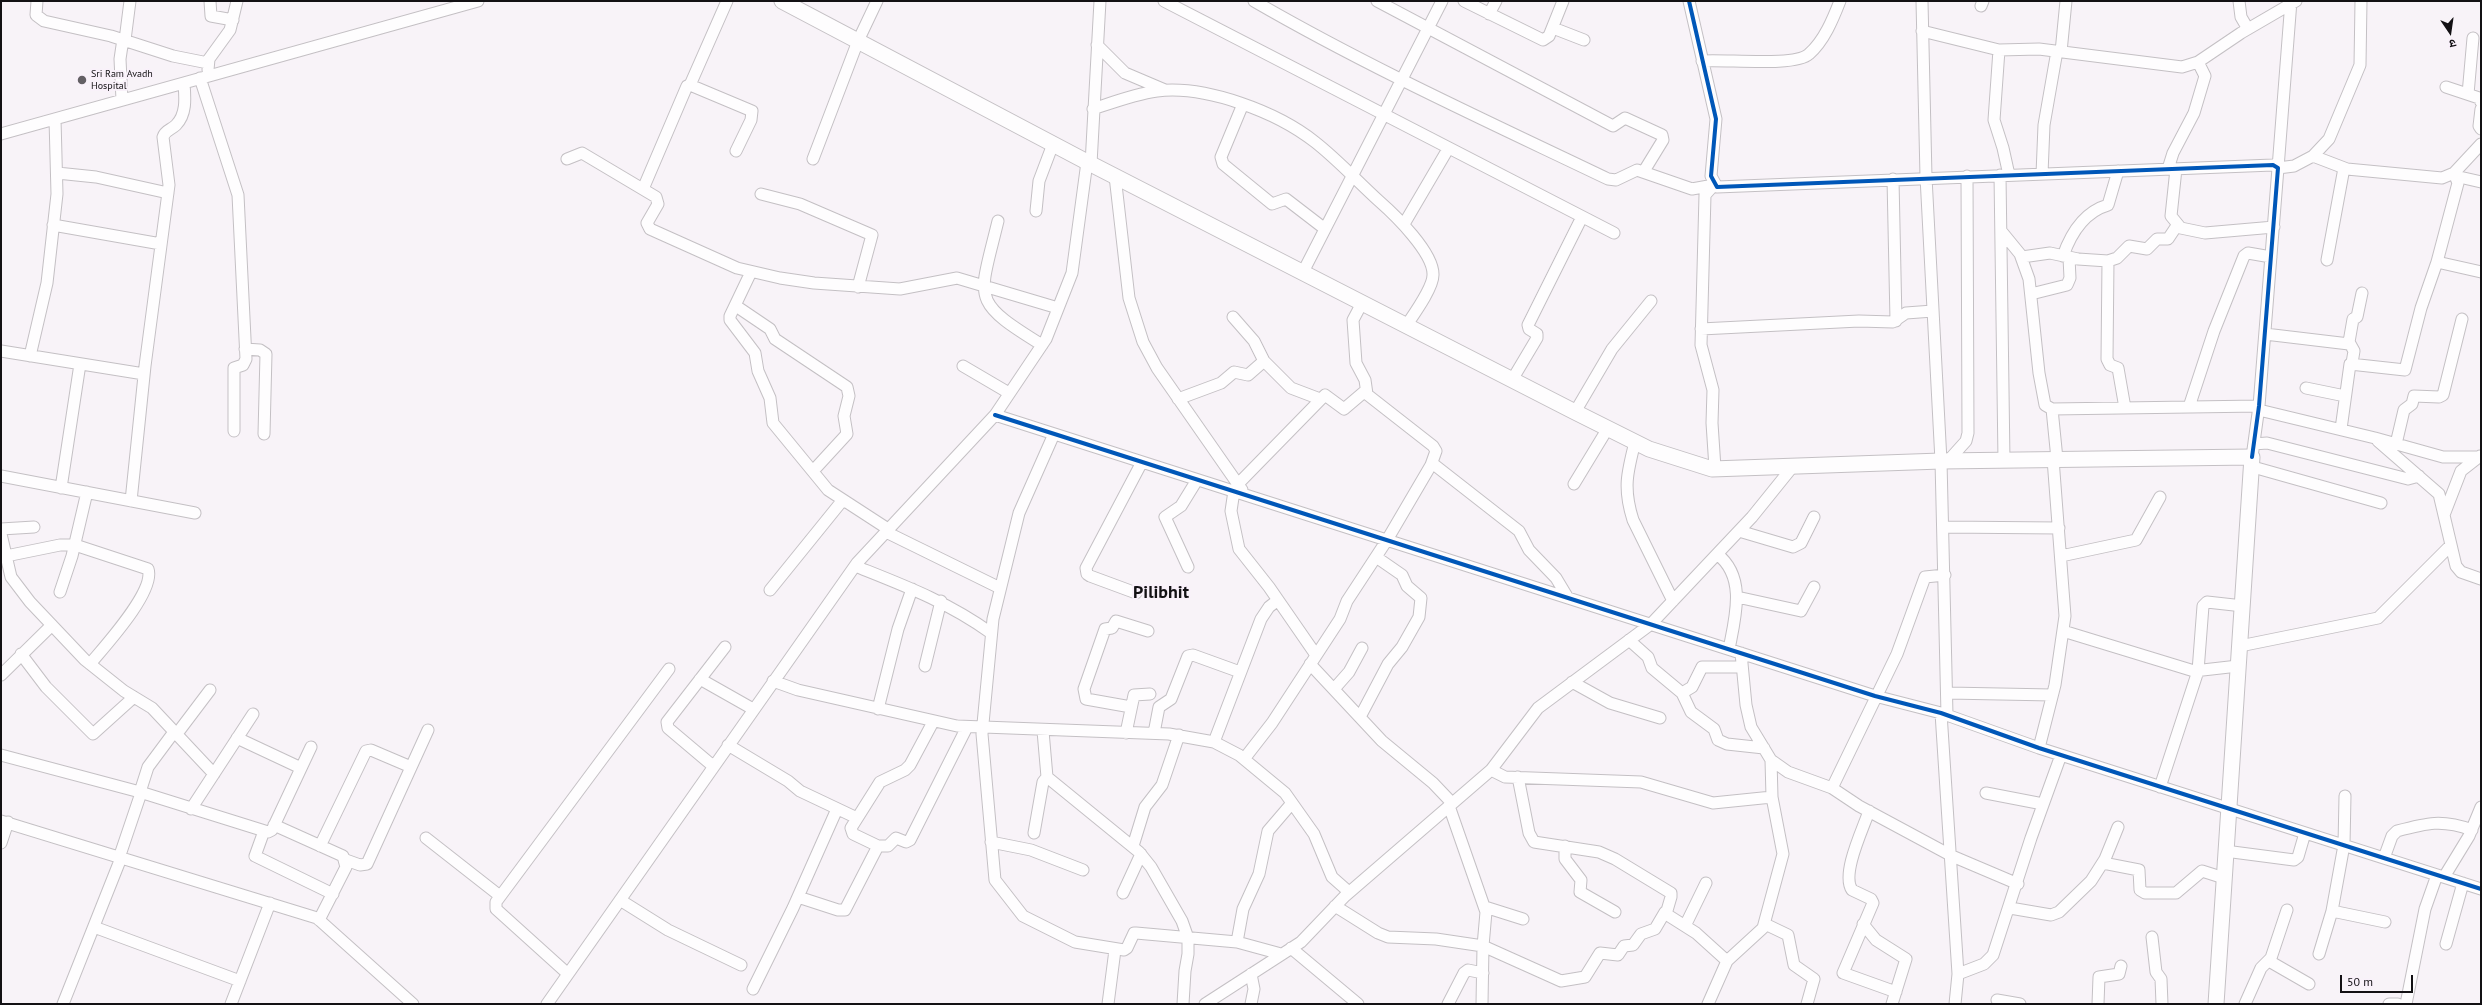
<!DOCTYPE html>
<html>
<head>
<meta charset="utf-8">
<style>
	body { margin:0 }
	#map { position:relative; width:2482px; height:1005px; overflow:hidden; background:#f8f3f8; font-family:"PT Sans","Noto Sans Devanagari",sans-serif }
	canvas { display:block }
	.frame { position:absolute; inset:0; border:2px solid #131114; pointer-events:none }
	.north { position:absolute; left:2430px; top:12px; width:40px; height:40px; -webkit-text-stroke:3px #f9f1fa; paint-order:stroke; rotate:167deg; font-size:11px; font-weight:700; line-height:16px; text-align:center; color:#131114 }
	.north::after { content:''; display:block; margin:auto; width:14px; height:18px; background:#131114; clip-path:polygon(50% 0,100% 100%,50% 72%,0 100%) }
	.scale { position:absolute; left:2340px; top:975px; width:73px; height:18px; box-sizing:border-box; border:2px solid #131114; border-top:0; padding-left:5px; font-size:12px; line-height:14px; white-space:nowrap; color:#131114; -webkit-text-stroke:3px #f9f1fa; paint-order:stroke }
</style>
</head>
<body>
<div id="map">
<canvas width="2482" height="1005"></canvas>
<div class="frame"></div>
<div class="north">उ</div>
<div class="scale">50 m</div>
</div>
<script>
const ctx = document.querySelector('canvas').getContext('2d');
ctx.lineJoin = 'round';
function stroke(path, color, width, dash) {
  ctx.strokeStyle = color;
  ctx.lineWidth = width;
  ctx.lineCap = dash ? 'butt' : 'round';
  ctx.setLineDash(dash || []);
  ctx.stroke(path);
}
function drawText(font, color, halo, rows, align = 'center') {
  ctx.font = font + ' "PT Sans",sans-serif';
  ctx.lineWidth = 4;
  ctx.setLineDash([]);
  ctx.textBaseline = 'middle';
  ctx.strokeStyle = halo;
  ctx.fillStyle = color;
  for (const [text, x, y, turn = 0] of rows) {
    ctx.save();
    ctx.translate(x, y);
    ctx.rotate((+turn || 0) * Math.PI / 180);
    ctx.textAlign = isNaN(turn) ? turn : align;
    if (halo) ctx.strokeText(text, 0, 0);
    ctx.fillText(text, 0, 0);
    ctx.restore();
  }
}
const street = new Path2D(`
	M37 1 36 15 44 21 111 36 173 56 208 63
	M210 1 211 16 233 20
	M1164 1 1614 233
	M1254 1C1368 67 1489 122 1608 179L1616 180 1637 170 1692 189 1714 185
	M1377 1 1613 126 1625 118 1662 135 1663 140 1644 171
	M1464 1 1543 40 1549 36 1563 1
	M1689 1 1716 119 1711 176 1717 187 2273 165 2278 168 2259 406 2252 457
	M1922 1 1926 177 1941 461 1947 715
	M2239 1 2241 17 2248 29
	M2291 1 2278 168 2294 166 2313 156 2329 139 2360 65 2361 1
	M1981 6 1983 1
	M1489 14 1496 1
	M1553 28 1584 40
	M1922 31 1999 50 2039 49 2182 67 2198 62 2241 33 2296 1
	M125 40 130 1
	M1097 45 1125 73 1165 90
	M1999 50 1994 120 2003 148 2009 175
	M2061 52 2066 1
	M1702 61C1725 59 1795 67 1809 54 1824 41 1833 19 1840 1
	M208 70 209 59 230 30 237 1
	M200 78 238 195 246 359 243 365 234 368V431
	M690 85 727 1
	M2446 87 2479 98 2481 102
	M2468 94 2473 38
	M122 100 120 59 123 39
	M1243 104 1221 157 1223 164 1272 204 1286 199 1325 229
	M1093 109C1114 102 1135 94 1157 91 1206 85 1277 112 1315 142 1338 160 1358 182 1379 201 1395 215 1434 253 1433 275 1433 288 1414 314 1406 326
	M2481 109 2479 126 2481 129
	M1 134 478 1
	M2313 156 2347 169 2442 178 2454 173 2481 144
	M567 159 582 153 656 197 658 204 647 223 650 229 737 268 780 278 814 283 900 289 957 278 1058 308
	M813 159 858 41 877 1
	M1091 164 1100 1
	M2168 169 2173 153 2194 113 2205 76 2198 62
	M2176 169 2171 216 2180 227
	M57 173 96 177 168 193
	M2042 174 2044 125 2057 51
	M2000 175 2004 460
	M1115 176 1129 298 1143 342 1157 368 1242 490
	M2455 176 2481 182
	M1893 179 1896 321
	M1714 185 1705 195 1701 345 1713 390 1712 423 1715 468
	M643 189 687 86 690 85 752 111 751 120 736 151
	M761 194 800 204 872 235 858 287
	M1036 211 1039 181 1053 144
	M998 221C979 300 969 300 1042 345
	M1404 224 1448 149
	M53 225 161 244
	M2002 232 2020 254 2029 279 2039 373 2045 405 2052 409 2259 406
	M2063 256C2071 233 2084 212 2108 205L2118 171
	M2022 257 2050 253 2078 259 2108 261 2117 258 2129 246 2147 249 2157 239H2168L2176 227 2205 233 2274 227
	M2327 260 2344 168
	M2108 261 2107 359 2110 365 2118 368 2125 408
	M2437 262 2458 183 2454 173
	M751 272 730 316V320L755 353 758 371 770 398 773 423 828 490 888 529
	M1303 272 1442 1
	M2031 294 2067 285 2070 278 2069 258
	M1362 303 1353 320 1356 363 1365 380 1367 394
	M736 306 770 329 775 339 847 387 849 396 844 416 847 434 813 471
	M1233 317 1254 341 1264 361 1291 388 1320 399
	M1701 329 1859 321 1893 322 1906 313 1933 311
	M2265 334 2349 344
	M245 349 260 350 266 354 264 434
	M1 351 144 374
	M30 356 47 283 57 194 55 119
	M2352 363 2354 351 2349 342 2353 319 2357 317 2362 293
	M963 366 1009 393
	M1512 380 1537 338V334L1529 329 1528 325 1582 217
	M2306 388 2345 396
	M1178 399 1221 383 1234 372 1248 375 1264 361
	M2189 407 2214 331 2244 256 2248 253 2271 257
	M2052 409 2057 459
	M2259 410 2375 438 2443 457H2481
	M1575 412 1612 349 1651 301
	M995 415 1875 696 1941 713 2039 748 2481 889
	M2341 429 2350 364 2405 370 2421 308 2437 262 2481 272
	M1054 434 1019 513 993 619 982 734 995 880 1023 916 1075 942 1124 950 1127 948 1134 933H1136L1237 942 1281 954
	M2378 441 2439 494 2456 566 2461 572 2481 579
	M1635 442C1627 473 1623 489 1633 520L1673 601
	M2254 444 2267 443 2408 479 2419 476
	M2396 444 2404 410 2412 404 2414 396 2439 397 2443 395 2462 319
	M1948 461 1966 441 1968 433 1967 176
	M1432 463 1519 531 1529 550 1556 578 1568 598
	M2253 467 2381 503
	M1 476 195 513
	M1238 484 1325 395 1344 409 1364 392 1433 446 1436 451 1431 465 1387 540 1347 601 1340 619 1272 723 1244 759
	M1574 484 1608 428
	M61 488 80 364
	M1234 491 1231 511 1239 549 1269 587 1316 655
	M131 501 145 366 169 185 163 137C165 130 171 130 176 125 187 114 185 97 184 83
	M2444 515 2461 471 2480 456
	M1943 527 2059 528
	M1 529 34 527
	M1739 531 1793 547 1801 543 1814 517
	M886 532 1000 588
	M1 534 11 577 30 602 85 660 124 691 152 708 214 774
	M1717 554C1747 577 1735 618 1729 649
	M6 556 60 545H75L148 569C156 591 104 647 90 664
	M2061 556 2136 540 2160 497
	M855 566C905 586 946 601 991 633
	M1188 567 1165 517 1181 506 1197 480
	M770 590 842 501
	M60 592 72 556 87 492
	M1136 593 1090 576 1087 574 1086 568 1142 462
	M1737 597 1801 611 1814 587
	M2063 631 2194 671 2238 666
	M1629 640 1648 657 1652 668 1682 693 1691 712 1714 729 1718 740 1727 744 1764 748
	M2240 646 2378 618 2451 545
	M21 654 46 687 93 734 134 697
	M1310 664 1382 741 1433 783 1452 803
	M925 666 941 601
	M1 675 52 625
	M700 679 753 709
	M773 681 798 690 957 726 1169 734 1214 742 1239 755 1285 793 1314 834 1332 877 1349 892
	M1572 682 1610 703 1660 718
	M1334 689 1349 672 1362 648
	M1682 693 1692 687 1702 667H1742
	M1948 693 2052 695
	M1131 707 1086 699 1084 689 1105 629 1112 628 1116 621 1148 631
	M878 709 898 629 912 589
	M1941 713 1958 974 1955 1004
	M1360 717 1388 664 1402 647 1419 617 1421 598 1407 586 1402 575 1376 557
	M1043 731 1047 777 1139 852 1151 867 1182 921 1188 938V954L1185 971 1183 1004
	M1126 733 1134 695 1150 694
	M1154 733 1159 707 1171 699 1188 656 1193 655 1240 672
	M176 735 210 690
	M237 738 301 768
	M1214 742 1261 619 1269 607 1278 600
	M728 745 788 781 800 791 857 818
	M2039 748 2055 685 2065 616 2053 459
	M1 755 140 792 268 832 272 830 311 747
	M1771 760 1788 772 1832 788 1859 806 1952 856 2018 884
	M713 766 668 728 667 722 725 647
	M1491 770 1505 777 1641 782 1713 803 1772 797
	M1518 777 1529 833 1534 842 1599 852 1615 859 1671 893V897L1666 914 1696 933 1727 961
	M2160 787 2198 671 2203 606 2207 602 2243 606
	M1832 788 1897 654 1925 577 1945 575
	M140 792 148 767 174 732
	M1986 793 2043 804
	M1449 806 1486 912 1483 946 1482 1004
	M191 809 253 714
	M1869 811C1863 829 1841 874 1852 890L1871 899 1873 903 1843 973 1896 992
	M1 821 317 918 413 1004
	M274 825 343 856 346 867 319 920
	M264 831 255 856 333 894
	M1034 833 1043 782 1047 777
	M426 838 500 896
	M991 842 1031 850 1083 870
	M1 843 8 822
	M320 846 366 751 371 750 411 767
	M878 846 853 834 851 828 880 782 905 770 910 765 933 722
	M1133 846 1145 807 1162 785 1179 735
	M1565 846V859L1581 880 1580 892 1615 912
	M2225 851 2294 860 2298 857 2305 833
	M119 858 141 793
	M2384 858 2392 836 2397 831C2427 823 2442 819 2472 830
	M346 860 360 865 367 864 428 730
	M2103 863 2139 870 2140 890 2145 893H2176L2202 871 2224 878
	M2444 877 2469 836 2481 807
	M1123 893 1141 854
	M798 897 838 910H845L878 846H888L896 838 906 842 910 840 967 727
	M620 900 668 930 741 965
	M1335 906 1378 933 1388 937 1436 939 1483 946 1561 981 1585 977 1600 953 1618 955 1624 946 1633 945 1641 934 1655 929 1665 912
	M1485 907 1523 919
	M2010 908 2051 915 2059 912 2091 881 2105 859 2118 827
	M2332 911 2385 922
	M1765 924 1788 935 1794 965 1814 979 1807 1004
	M1863 924 1876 940 1906 959 1892 1004
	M1685 926 1706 883
	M94 927 240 981
	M2152 937 2156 972 2161 979 2162 1004
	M1237 942 1243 909 1259 874 1268 831 1292 803
	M2446 944 2463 883
	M1291 948 1358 1004
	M2319 954 2332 911 2344 845 2345 796
	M2269 961 2309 984
	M568 974 496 909V902L669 669
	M1251 974 1254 989 1251 1004
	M1958 974 1984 964 1993 955 2031 838 2061 755
	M753 989 793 908 837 809
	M1997 1000 2020 1004
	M63 1004 121 858
	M231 1004 270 903
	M547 1004 857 563 995 415 1046 339 1072 273 1087 162
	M1108 1004 1115 950
	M1205 1004 1301 942 1345 896 1491 770 1538 708 1651 624 1752 517 1794 465
	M1448 1004 1464 973 1468 970 1483 973
	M1708 1004 1727 961 1763 928 1783 854 1772 797 1771 760 1751 727 1746 705 1741 653
	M2098 1004 2099 977 2119 974 2121 966
	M2245 1004 2261 968 2271 958 2287 910
	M2389 1004H2398
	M2406 1004 2425 909 2437 875`);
const secondary = new Path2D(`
	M782 1 1087 162 1575 412 1649 449 1712 469 1941 461 2252 457 2216 1004`);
stroke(street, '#c4c0c4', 13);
stroke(secondary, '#c4c0c4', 17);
stroke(street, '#fefdfe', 11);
stroke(secondary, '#fefdfe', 15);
stroke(new Path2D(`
	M1689 1 1716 119 1711 176 1717 187 2273 165 2278 168 2259 406 2252 457
	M995 415 1875 696 1941 713 2039 748 2481 889`), '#0057b8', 4);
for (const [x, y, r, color] of [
	[82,80,5,"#636064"]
]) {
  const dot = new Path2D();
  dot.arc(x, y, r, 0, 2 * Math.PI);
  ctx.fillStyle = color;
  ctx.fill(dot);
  stroke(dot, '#f9f1fa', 1.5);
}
drawText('10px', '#131114', '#f9f1fa', [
	["Sri Ram Avadh",91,74],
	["Hospital",91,86]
], 'left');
drawText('bold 18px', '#131114', '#f9f1fa', [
	["Pilibhit",1161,593]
]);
</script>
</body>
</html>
